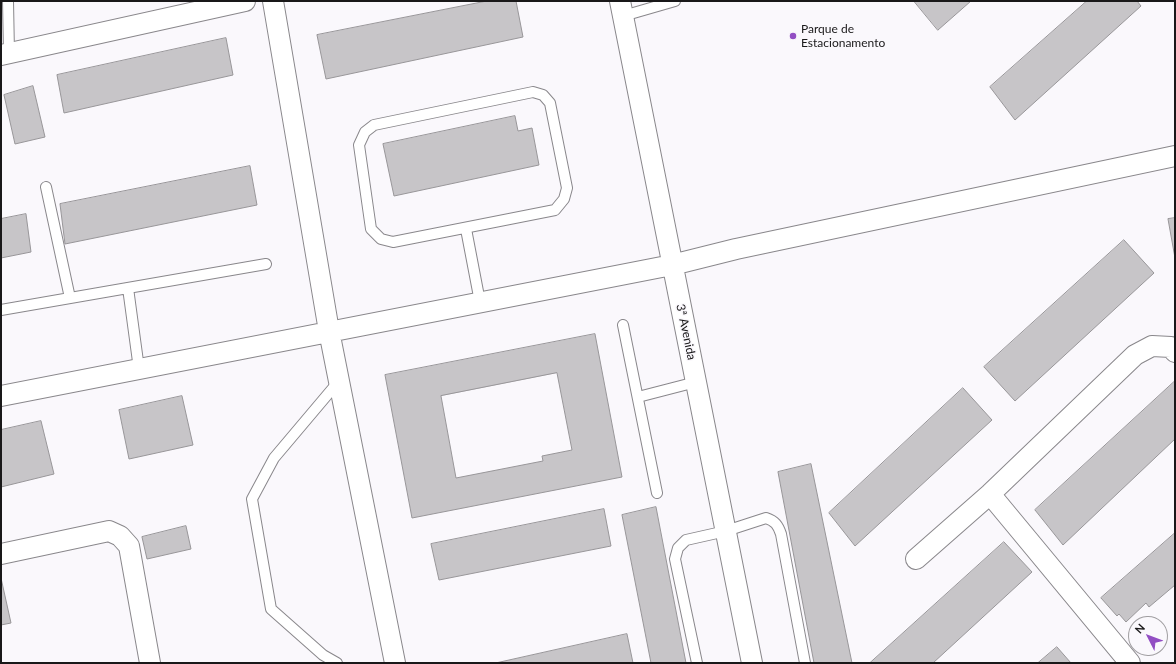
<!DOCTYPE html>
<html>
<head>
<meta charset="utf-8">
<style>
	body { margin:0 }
	#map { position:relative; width:1176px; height:664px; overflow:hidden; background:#faf8fc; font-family:Lato,sans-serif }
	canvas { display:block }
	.frame { position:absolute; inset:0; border:2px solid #191819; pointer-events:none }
	.north { position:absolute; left:1128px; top:616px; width:40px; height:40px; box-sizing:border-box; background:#faf8fc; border:1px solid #a09ea1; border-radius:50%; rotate:312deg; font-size:11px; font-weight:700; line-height:16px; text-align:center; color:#191819 }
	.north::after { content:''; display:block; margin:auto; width:14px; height:18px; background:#924ec3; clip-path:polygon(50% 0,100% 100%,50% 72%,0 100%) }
</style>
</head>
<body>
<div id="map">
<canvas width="1176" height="664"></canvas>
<div class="frame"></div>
<div class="north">N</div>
</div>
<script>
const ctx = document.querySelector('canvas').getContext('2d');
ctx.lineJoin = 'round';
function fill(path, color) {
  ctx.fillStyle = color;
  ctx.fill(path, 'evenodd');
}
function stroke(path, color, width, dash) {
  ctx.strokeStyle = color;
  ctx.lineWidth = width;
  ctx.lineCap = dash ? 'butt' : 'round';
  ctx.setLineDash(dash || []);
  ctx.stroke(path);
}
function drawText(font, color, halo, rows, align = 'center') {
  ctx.font = font + ' Lato,sans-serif';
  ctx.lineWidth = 3;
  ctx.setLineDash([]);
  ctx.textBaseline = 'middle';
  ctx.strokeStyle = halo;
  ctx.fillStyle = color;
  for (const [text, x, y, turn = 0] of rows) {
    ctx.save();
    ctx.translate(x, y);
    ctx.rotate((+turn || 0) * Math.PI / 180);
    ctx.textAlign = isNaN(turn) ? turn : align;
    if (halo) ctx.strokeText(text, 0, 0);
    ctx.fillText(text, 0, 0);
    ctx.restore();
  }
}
const building = new Path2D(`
	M487 1H516L523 37 326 79 317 35Z
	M914 1H971L938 30Z
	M1087 1H1137L1141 6 1015 120 990 87Z
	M226 38 233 75 64 113 57 75Z
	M33 86 45 137 15 144 4 95Z
	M515 116 518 131 532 128 539 165 394 196 383 144Z
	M250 166 257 205 65 244 60 204Z
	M26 214 31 252 1 258V219Z
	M1175 218V258L1168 219Z
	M1124 240 1154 273 1015 401 984 367Z
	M595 334 622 477 412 518 385 375ZM557 373 572 450 542 456 543 461 456 478 441 396Z
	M1175 381V439L1063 545 1035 510Z
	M963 388 992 420 855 546 829 513Z
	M182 396 193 445 129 459 119 410Z
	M41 421 54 474 1 487V430Z
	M811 464 852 663H814L778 472Z
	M656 507 686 663H651L622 515Z
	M604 509 611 546 439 580 431 544Z
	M186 526 191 549 147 559 142 537Z
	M1175 533V585L1149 607 1146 603 1126 622 1119 614 1117 616 1101 598Z
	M1004 542 1032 572 933 663H870Z
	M1 578 11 623 1 625Z
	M627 634 633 663H496Z
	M1057 647 1071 663H1038Z`);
fill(building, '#c7c5c8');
stroke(building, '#989699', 1);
const service = new Path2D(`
	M8 1 9 53
	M623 16 675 1
	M533 92 543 95 550 103 567 188 564 199 555 210 393 242 381 239 371 229 359 145 365 132 374 125Z
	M46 187 70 298
	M466 229 480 302
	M128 288 139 369
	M1 310 266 264
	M623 325 657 493
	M638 397 696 382
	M337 663 323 655 271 609 252 499 274 458 339 381
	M697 663 675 559 678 548 686 540 726 531 766 518C775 521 778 525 781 534L805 663`);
const minor = new Path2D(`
	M273 1 329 331 395 663
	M620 1 752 663
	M1 55 245 1
	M1 396 672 265 736 249 1175 156
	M990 494 1130 663
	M1 554 109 531 120 536 129 546 150 663
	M916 559 990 494 1135 355 1152 346 1171 347 1175 352`);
stroke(service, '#89878b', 12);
stroke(minor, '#89878b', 22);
stroke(service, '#fff', 10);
stroke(minor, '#fff', 20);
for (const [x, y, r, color] of [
	[793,36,4,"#924ec3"]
]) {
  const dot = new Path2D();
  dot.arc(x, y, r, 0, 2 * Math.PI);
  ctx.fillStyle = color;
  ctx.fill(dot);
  stroke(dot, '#faf8fc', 1.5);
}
drawText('12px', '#191819', '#faf8fc', [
	["Parque de",801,29],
	["Estacionamento",801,43]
], 'left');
drawText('12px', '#191819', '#faf8fc', [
	["3ª Avenida",686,332,78]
]);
</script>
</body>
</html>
